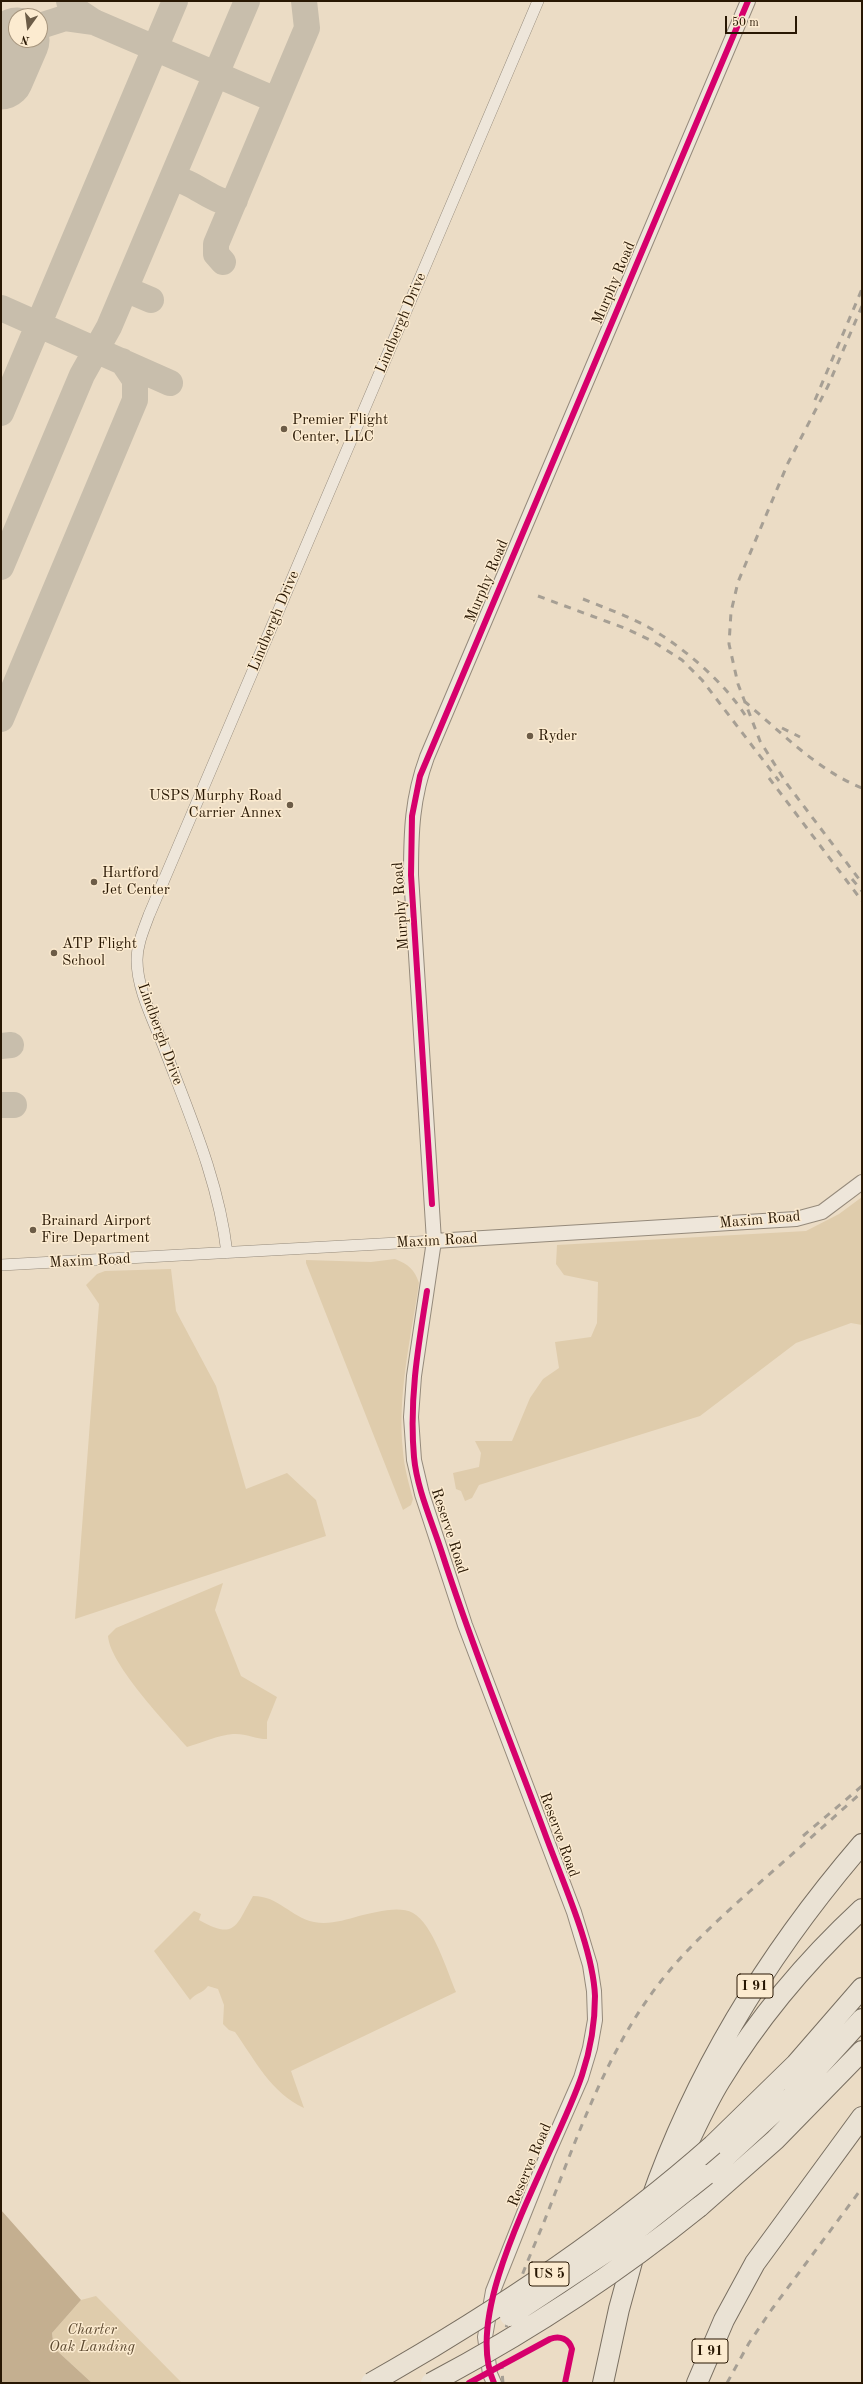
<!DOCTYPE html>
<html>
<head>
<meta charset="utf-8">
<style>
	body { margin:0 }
	#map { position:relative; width:863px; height:2384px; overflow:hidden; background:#ebdcc5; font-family:"Old Standard TT",serif }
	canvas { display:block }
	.frame { position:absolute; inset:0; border:2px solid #281703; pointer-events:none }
	.north { position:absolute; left:8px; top:8px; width:40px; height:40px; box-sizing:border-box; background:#fcebd0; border:1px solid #a7967e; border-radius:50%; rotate:194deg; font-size:11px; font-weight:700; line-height:16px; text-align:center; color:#281703 }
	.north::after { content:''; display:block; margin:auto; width:14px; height:18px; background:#6c5c47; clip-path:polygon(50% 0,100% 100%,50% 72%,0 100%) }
	.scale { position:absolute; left:725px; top:16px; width:72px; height:18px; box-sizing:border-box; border:2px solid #281703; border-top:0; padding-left:5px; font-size:12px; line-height:14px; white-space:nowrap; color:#281703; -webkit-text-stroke:3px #fcebd0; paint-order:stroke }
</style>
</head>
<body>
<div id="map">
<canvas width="863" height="2384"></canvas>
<div class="frame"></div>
<div class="north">N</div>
<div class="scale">50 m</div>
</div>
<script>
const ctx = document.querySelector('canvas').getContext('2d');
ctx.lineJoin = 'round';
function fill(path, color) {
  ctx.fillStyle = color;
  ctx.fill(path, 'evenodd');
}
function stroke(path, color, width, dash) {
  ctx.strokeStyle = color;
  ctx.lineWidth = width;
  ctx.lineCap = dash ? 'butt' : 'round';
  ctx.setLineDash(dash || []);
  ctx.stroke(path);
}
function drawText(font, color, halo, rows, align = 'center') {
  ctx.font = font + ' "Old Standard TT",serif';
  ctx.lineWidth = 3;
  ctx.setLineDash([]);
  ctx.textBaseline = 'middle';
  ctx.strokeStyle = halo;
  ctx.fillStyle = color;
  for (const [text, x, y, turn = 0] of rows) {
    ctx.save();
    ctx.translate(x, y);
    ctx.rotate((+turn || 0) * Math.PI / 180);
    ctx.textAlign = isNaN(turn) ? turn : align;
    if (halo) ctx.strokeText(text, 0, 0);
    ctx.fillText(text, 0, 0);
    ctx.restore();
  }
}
fill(new Path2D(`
	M862 1197V1325L851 1323 796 1343 700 1416 479 1485 472 1498 465 1501 461 1491 456 1489 453 1473 479 1467 481 1453 475 1441H512L530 1398 543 1379 559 1368 555 1342 591 1337 597 1323 598 1282 564 1275 556 1264 557 1245 806 1231 839 1214Z
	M395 1259C408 1264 415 1270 419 1283 411 1338 397 1395 403 1451 404 1467 409 1484 413 1499L411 1505 403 1510 306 1263V1260L371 1262Z
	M171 1269 176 1311 216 1386 246 1489 287 1473 316 1500 326 1536 75 1619 99 1304 86 1285 97 1274 105 1271Z
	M223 1583 215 1610 241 1676 277 1697 267 1722V1739C255 1739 245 1733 233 1734 218 1735 201 1743 187 1747 167 1724 110 1665 108 1636L116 1628Z
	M253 1896C279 1896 290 1917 314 1922 329 1925 345 1920 359 1916 374 1913 398 1905 413 1913 433 1924 447 1971 456 1992L291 2071 304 2108C271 2093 255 2060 235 2032L229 2030 223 2024 224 2005 218 1989 208 1986C203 1993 196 1993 190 2000L154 1951 194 1911 201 1914 199 1920C236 1941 236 1925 253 1896Z
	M96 2296 182 2383H92L54 2348 52 2333 81 2300Z`), '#dfccac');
fill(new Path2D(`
	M1 2210 81 2300 52 2333 54 2348 92 2383H1Z`), '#c4af90');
stroke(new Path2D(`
	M69 1 79 12 94 22 271 98
	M40 26 65 18 94 22
	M10 57 23 40
	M171 181C188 174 218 210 235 200
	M223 262 216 254V244L307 28 304 1
	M125 289 151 300
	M1 308 170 383
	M1 413 175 1
	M1 567 82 375 109 327 247 1
	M1 719 135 400V380L122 361
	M1 1046 11 1045
	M1 1105H14`), '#c8beac', 26);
stroke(new Path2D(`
	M1 77 17 40`), '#c8beac', 65);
const minor = new Path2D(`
	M227 1253C219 1182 190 1116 165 1050 154 1021 137 990 137 960 137 944 144 929 149 915L538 1
	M1 1265 434 1241`);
const tertiary = new Path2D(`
	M434 1241 796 1219 822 1212 862 1182
	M494 2383 490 2374 485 2337 493 2291 548 2153 581 2078 590 2048 595 2020 594 1991 590 1965 574 1912 465 1625 422 1494 414 1460 411 1417 414 1376 434 1241 411 875C411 832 412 798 427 757L748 1`);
const motorway = new Path2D(`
	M713 2145 796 2064 862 1988
	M706 2175 792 2096 862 2019
	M670 2178C688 2146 701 2112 720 2081 759 2017 807 1960 862 1909
	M650 2203C696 2070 770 1951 862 1844
	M699 2207 775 2140 862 2051
	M603 2383 619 2309 636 2247
	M697 2383 724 2320 755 2263 862 2117`);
stroke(minor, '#958a7b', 12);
stroke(tertiary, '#958a7b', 16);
stroke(motorway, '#796f61', 22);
stroke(minor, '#eee6da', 11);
stroke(tertiary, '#eee6da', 14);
stroke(motorway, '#eae2d4', 20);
stroke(new Path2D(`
	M862 306 828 386 788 463 738 582 731 612 729 644 738 684 760 741 787 784 862 883
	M815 400 862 289
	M538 596 627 629 652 641 682 660 702 680 779 781
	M583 599C605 608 628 616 648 627 682 646 724 682 745 715
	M744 701C781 732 817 770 862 788
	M782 728 800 737
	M769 778 862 901
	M852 879 862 891
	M803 1836 862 1786
	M503 2383C497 2326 523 2273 544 2222 576 2140 606 2051 661 1981 687 1948 718 1920 749 1892 787 1859 824 1826 862 1792
	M727 2383 749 2343 772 2309 862 2188`), '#a69f94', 3, [7, 7]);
const motorwayBridge = new Path2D(`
	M510 2316 623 2241 706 2175
	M371 2383C493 2314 608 2238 713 2145
	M431 2383C526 2333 615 2275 699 2207`);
stroke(motorwayBridge, '#796f61', 22, []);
stroke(motorwayBridge, '#eae2d4', 20);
stroke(new Path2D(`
	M432 1204 411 875 412 816 420 776 748 1
	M427 1291C418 1347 409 1400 414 1457 417 1490 433 1524 443 1556 473 1649 510 1740 544 1831 561 1878 593 1947 595 1996 595 2023 591 2048 582 2075 557 2152 459 2305 494 2383
	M469 2383 550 2339C560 2335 569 2339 572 2349L565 2383`), '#d6006c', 6);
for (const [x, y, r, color] of [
	[284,429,4,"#6c5c47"],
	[530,736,4,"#6c5c47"],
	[290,805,4,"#6c5c47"],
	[94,882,4,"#6c5c47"],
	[54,953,4,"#6c5c47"],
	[33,1230,4,"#6c5c47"]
]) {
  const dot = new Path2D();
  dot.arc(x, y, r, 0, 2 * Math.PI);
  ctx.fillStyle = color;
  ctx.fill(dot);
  stroke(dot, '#fcebd0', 1.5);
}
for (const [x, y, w] of [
	[755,1986,36],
	[549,2274,40],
	[710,2351,36]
]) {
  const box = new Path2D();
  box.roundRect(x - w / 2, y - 12, w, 24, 3);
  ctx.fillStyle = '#fcebd0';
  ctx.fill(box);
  stroke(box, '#281703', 1);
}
drawText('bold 14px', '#281703', null, [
	["I 91",755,1986],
	["US 5",549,2274],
	["I 91",710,2351]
]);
drawText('15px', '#281703', '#fcebd0', [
	["Murphy Road",614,283,-67],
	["Lindbergh Drive",401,323,-67],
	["Murphy Road",487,581,-67],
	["Lindbergh Drive",274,621,-67],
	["Murphy Road",401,906,-94],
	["Lindbergh Drive",160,1034,70],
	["Maxim Road",760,1220,-5],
	["Maxim Road",437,1241,-3],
	["Maxim Road",90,1261,-3],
	["Reserve Road",449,1531,72],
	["Reserve Road",559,1835,70],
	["Reserve Road",530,2165,-67]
]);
drawText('15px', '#281703', '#fcebd0', [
	["Premier Flight",292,420],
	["Center, LLC",292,437],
	["Ryder",538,736],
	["USPS Murphy Road",282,796,"right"],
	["Carrier Annex",282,813,"right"],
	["Hartford",102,873],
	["Jet Center",102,890],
	["ATP Flight",62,944],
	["School",62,961],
	["Brainard Airport",41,1221],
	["Fire Department",41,1238]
], 'left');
drawText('italic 15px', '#5c4930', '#fcebd0', [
	["Charter",92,2330],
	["Oak Landing",92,2347]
]);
</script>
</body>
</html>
